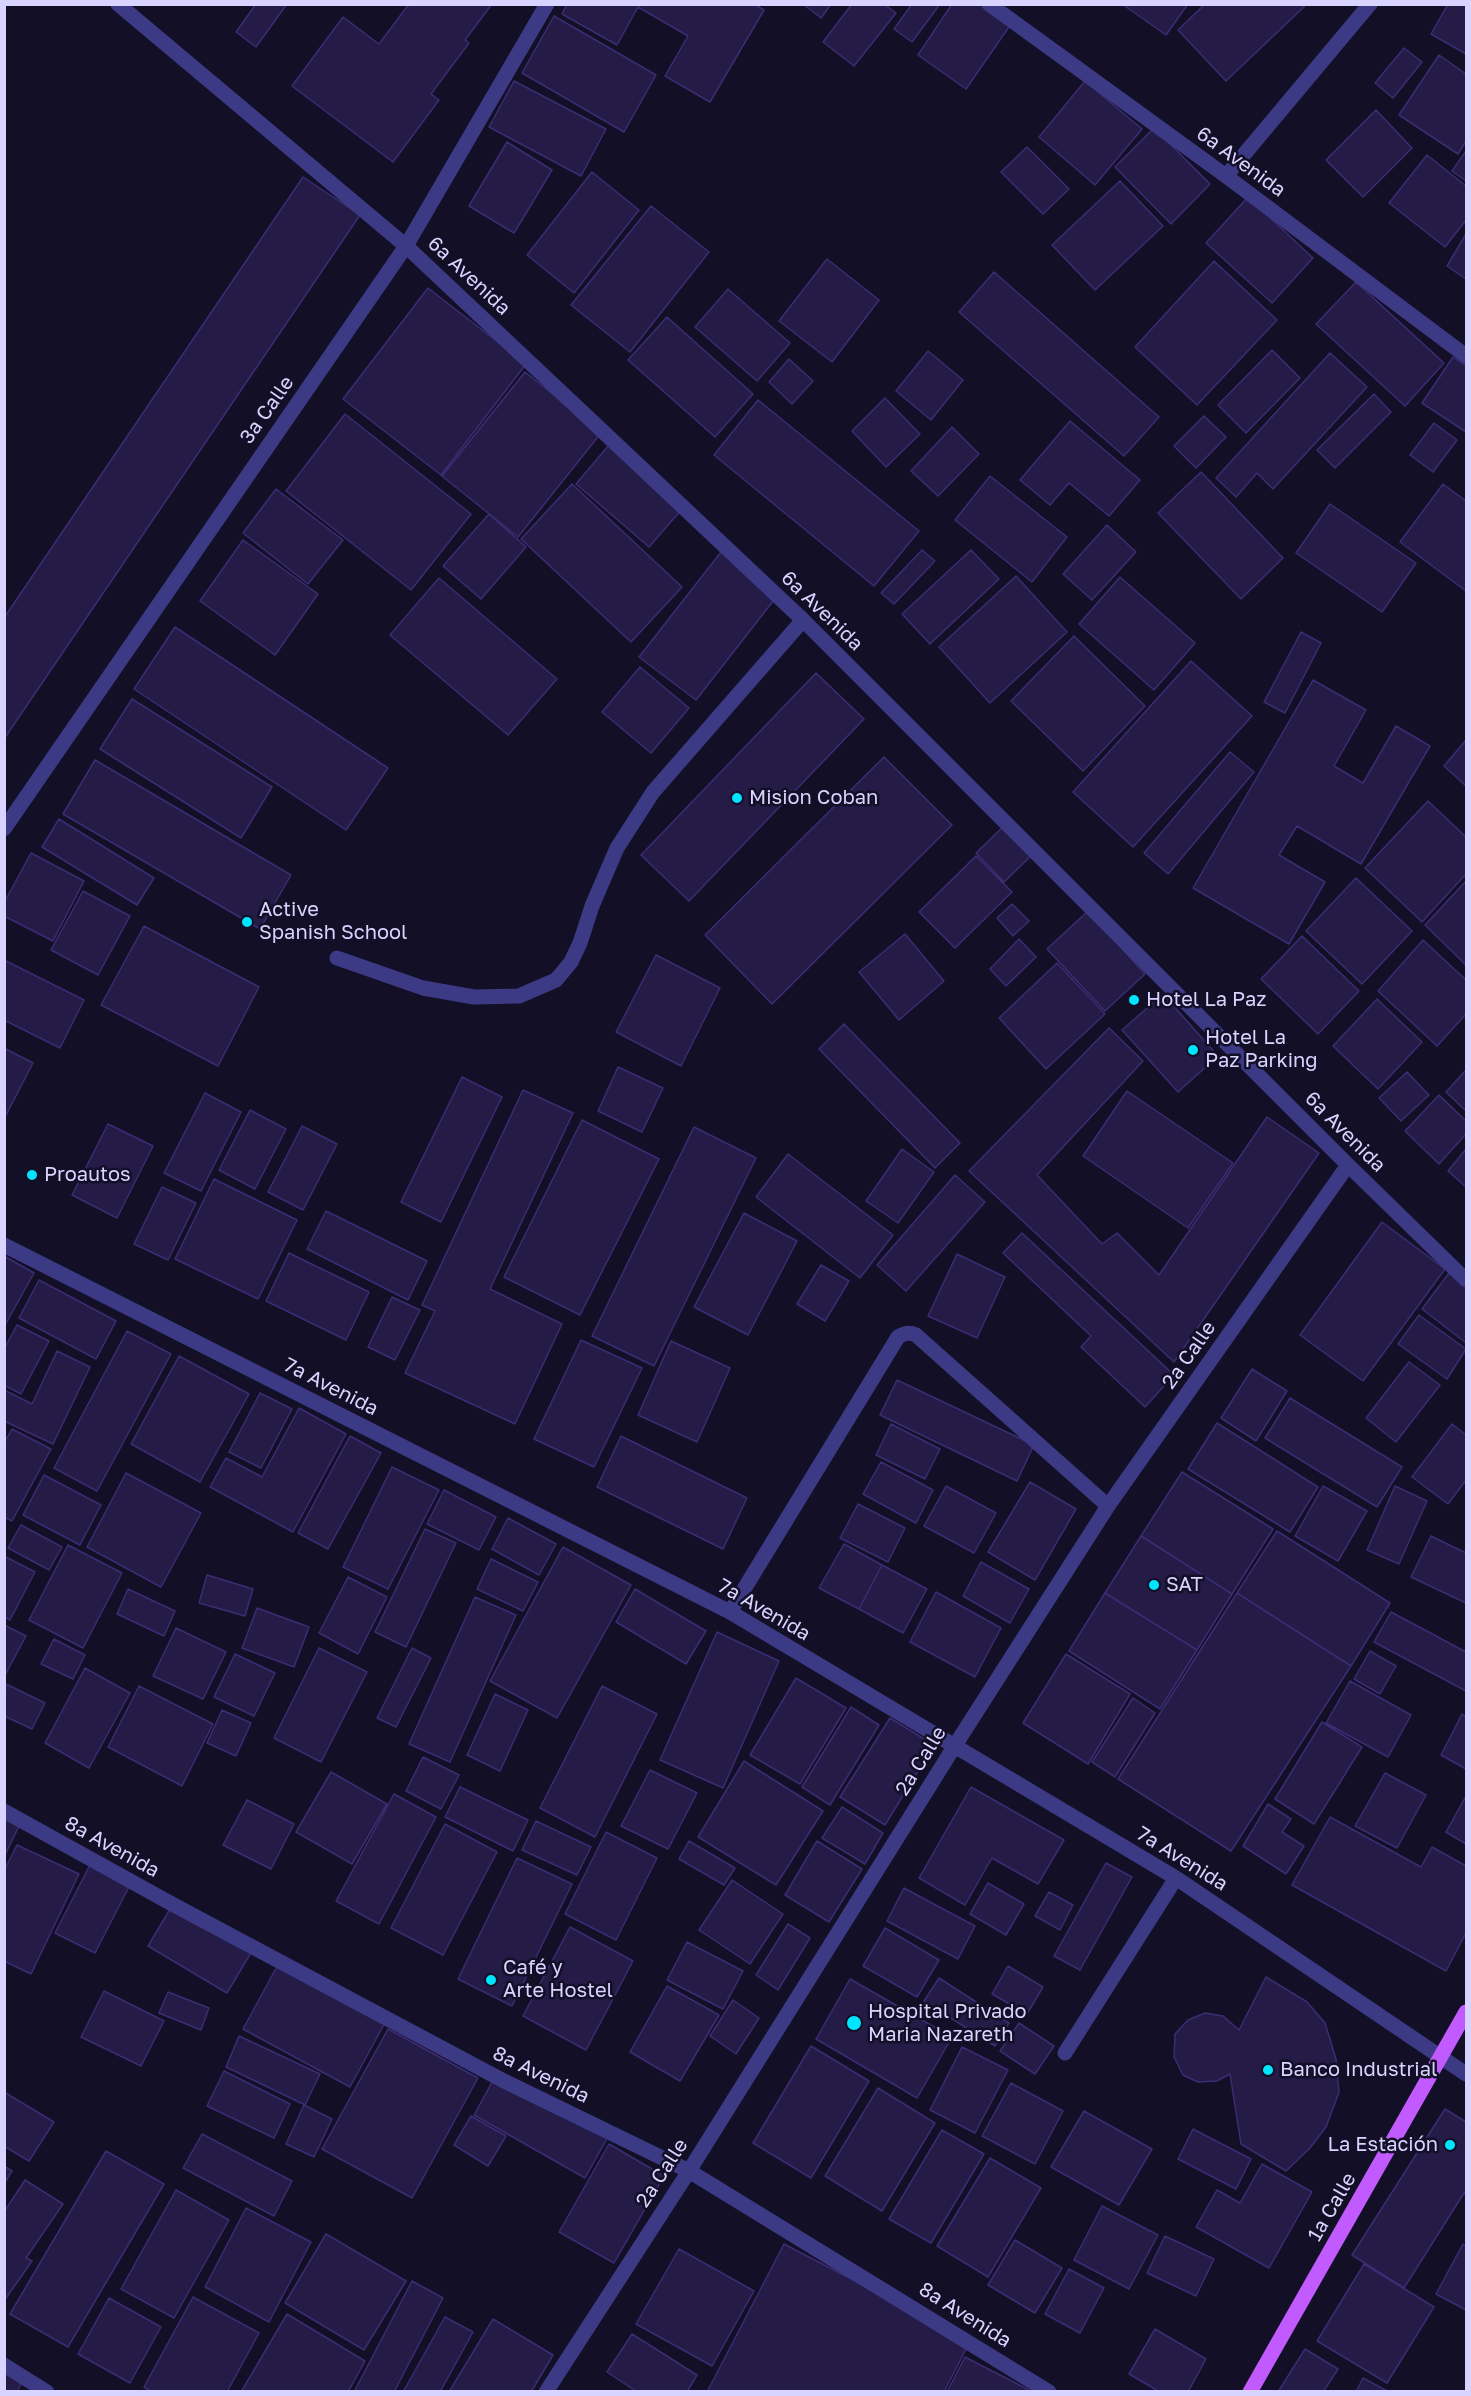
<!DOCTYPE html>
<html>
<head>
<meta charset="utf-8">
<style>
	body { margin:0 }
	#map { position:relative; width:1471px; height:2396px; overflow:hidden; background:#130f26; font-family:"Golos Text",sans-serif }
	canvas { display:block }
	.frame { position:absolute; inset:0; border:6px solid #d9d4ff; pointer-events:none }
</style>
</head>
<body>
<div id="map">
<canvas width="1471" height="2396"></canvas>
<div class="frame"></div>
</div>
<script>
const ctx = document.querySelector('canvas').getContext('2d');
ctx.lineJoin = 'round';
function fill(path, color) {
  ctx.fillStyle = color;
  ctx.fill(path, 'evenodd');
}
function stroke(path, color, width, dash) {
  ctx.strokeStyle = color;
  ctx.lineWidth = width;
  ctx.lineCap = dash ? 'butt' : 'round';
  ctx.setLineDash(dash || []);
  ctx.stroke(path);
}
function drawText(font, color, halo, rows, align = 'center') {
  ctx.font = font + ' "Golos Text",sans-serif';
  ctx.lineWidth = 5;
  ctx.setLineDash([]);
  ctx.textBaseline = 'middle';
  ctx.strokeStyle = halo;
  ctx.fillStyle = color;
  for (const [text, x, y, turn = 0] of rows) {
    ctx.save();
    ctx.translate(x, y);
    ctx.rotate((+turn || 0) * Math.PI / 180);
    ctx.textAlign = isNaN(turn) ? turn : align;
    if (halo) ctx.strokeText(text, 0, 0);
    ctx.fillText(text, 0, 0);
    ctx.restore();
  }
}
const building = new Path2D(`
	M256 4H287L256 47 236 32Z
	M409 4H492L465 40 469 43 431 94 439 100 393 162 292 86 343 17 379 44Z
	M567 4H754L764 10 710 102 665 76 688 36 638 7 617 45 562 14Z
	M803 4H831L821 18Z
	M852 4H884L896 13 854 66 823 42Z
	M912 4H940L912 42 894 29Z
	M952 4H983L1011 24 966 89 918 55Z
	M1122 4H1188L1166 35Z
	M1205 4H1307L1226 81 1178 30Z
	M1448 4H1466V54L1431 34Z
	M554 16 656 75 624 132 522 73Z
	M1404 48 1422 62 1393 98 1375 83Z
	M1439 55 1466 74V141L1458 154 1399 115Z
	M514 81 606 129 581 176 489 127Z
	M1085 81 1142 129 1095 185 1039 137Z
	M1376 110 1412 148 1363 197 1326 160Z
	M1154 128 1210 184 1171 224 1115 167Z
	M507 142 552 170 514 233 469 206Z
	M1027 147 1069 189 1043 214 1001 172Z
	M1466 151V181L1452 171Z
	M1427 155 1466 186V220L1445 247 1389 203Z
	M592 172 639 210 574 293 527 255Z
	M303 177 360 215 4 739V618Z
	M1120 181 1163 226 1095 290 1052 245Z
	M1248 197 1313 258 1272 303 1206 243Z
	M651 206 709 252 630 352 571 305Z
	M1466 234V279L1447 266Z
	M827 259 879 300 832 362 779 321Z
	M1214 261 1277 320 1197 405 1135 347Z
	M994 272 1159 417 1124 456 959 312Z
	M1356 282 1444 363 1405 406 1316 324Z
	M428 288 526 364 441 475 343 399Z
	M728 289 790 343 757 381 695 327Z
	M667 317 753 394 715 437 628 360Z
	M1272 350 1300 378 1246 433 1218 405Z
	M928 351 963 380 931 420 896 391Z
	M1330 353 1367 387 1273 489 1257 473 1236 497 1216 478Z
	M1453 357 1466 366V432L1422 403Z
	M789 359 813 381 792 404 769 382Z
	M525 372 601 433 518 537 442 476Z
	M1374 394 1391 412 1335 468 1317 450Z
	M885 398 920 434 886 467 852 431Z
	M758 400 919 531 874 586 714 455Z
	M345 414 471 514 411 590 286 491Z
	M1204 416 1226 437 1196 468 1174 446Z
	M1070 421 1140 480 1109 516 1069 483 1050 505 1020 480Z
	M1434 423 1457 440 1433 472 1410 455Z
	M952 427 979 454 938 496 911 471Z
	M609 445 682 509 649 547 576 484Z
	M1201 472 1283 558 1241 599 1158 513Z
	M990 476 1067 537 1032 582 955 520Z
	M572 484 682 587 631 642 521 539Z
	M1443 484 1466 501V591L1400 542Z
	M276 489 343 540 308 584 243 533Z
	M1330 504 1416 563 1382 612 1296 553Z
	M489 514 526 547 481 599 443 566Z
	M1107 525 1136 552 1092 600 1063 574Z
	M243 540 318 594 275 655 200 601Z
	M922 550 935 561 894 604 881 593Z
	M971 550 999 579 930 644 902 614Z
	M721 552 777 596 696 700 639 657Z
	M1016 576 1067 632 990 703 939 647Z
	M1120 577 1195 643 1154 690 1079 624Z
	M439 578 557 679 508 735 390 635Z
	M175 627 388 768 346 830 134 689Z
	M1301 632 1321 643 1285 713 1264 702Z
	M1074 636 1145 706 1083 771 1011 701Z
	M1191 661 1252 716 1133 847 1073 792Z
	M640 667 689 708 651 753 602 712Z
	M816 673 864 719 689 901 641 855Z
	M1313 680 1366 710 1334 766 1363 783 1396 726 1430 746 1361 864 1297 826 1279 855 1325 882 1289 944 1193 888Z
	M132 699 272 787 241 838 100 749Z
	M1466 740V786L1444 766Z
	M1230 752 1254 772 1168 874 1144 853Z
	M884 757 952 825 772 1004 705 935Z
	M95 760 291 875 260 929 63 814Z
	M1428 801 1466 837V874L1422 922 1365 868Z
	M59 819 154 878 137 905 42 847Z
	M1005 825 1033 854 1004 882 976 853Z
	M31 853 84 881 53 941 4 916V903Z
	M976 856 1012 892 955 948 919 912Z
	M1356 878 1412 931 1362 984 1306 931Z
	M1466 881V965L1425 925Z
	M83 891 130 916 98 975 51 950Z
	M1012 904 1029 921 1013 936 997 918Z
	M1088 911 1145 974 1105 1011 1047 949Z
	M144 926 259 987 218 1066 101 1005Z
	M905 934 944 981 899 1020 859 972Z
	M1302 936 1359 991 1318 1034 1261 979Z
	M1019 939 1036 957 1006 986 990 969Z
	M1423 940 1466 980V1014L1437 1046 1378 991Z
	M656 955 720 988 681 1066 616 1032Z
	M4 960 84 1000 60 1048 4 1020Z
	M1057 963 1105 1014 1046 1069 999 1018Z
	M1163 994 1218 1056 1178 1092 1122 1030Z
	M1377 999 1422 1042 1378 1089 1333 1046Z
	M844 1024 960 1143 935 1168 819 1049Z
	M1109 1028 1143 1061 1037 1175 1102 1244 1117 1233 1159 1275 1267 1117 1319 1153 1174 1362 969 1171Z
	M4 1048 33 1063 4 1119Z
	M618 1067 663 1088 642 1132 598 1111Z
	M1466 1070V1111L1446 1092Z
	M1407 1072 1429 1095 1401 1121 1379 1098Z
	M462 1077 502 1097 441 1222 401 1202Z
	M523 1090 573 1113 490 1289 562 1324 515 1424 405 1373 435 1311 422 1305Z
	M1127 1091 1233 1163 1188 1228 1083 1156Z
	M205 1093 241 1112 201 1191 164 1173Z
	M1439 1095 1466 1121V1134L1439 1164 1405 1131Z
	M250 1110 286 1129 255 1189 219 1170Z
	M582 1120 659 1159 580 1315 504 1277Z
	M108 1124 153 1146 117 1218 72 1195Z
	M302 1126 337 1144 303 1210 268 1192Z
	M694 1127 756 1158 654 1366 592 1336Z
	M902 1149 934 1172 898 1223 866 1201Z
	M1466 1149V1187L1448 1171Z
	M788 1154 893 1235 860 1278 756 1197Z
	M955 1175 985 1202 906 1291 877 1265Z
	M214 1179 297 1220 258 1299 175 1259Z
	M162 1187 196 1203 168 1260 134 1244Z
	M326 1211 427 1261 408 1300 307 1249Z
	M744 1213 797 1241 748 1335 694 1307Z
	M1382 1222 1445 1269 1363 1381 1300 1335Z
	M1022 1233 1174 1375 1145 1407 1081 1347 1091 1336 1003 1253Z
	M289 1253 369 1292 346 1340 266 1301Z
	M957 1254 1005 1277 977 1338 928 1316Z
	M4 1256 34 1273 4 1327Z
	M821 1265 849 1281 825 1321 797 1304Z
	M1449 1273 1466 1286V1343L1422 1309Z
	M39 1280 116 1321 96 1359 19 1318Z
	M392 1297 420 1310 395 1360 368 1347Z
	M1419 1315 1466 1349 1447 1379 1398 1344Z
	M17 1325 49 1341 21 1394 4 1385V1349Z
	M127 1331 171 1354 97 1491 54 1468Z
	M581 1340 642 1368 594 1467 534 1439Z
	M671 1341 730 1368 697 1442 638 1415Z
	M57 1351 90 1367 53 1444 4 1421V1390L32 1404Z
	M179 1356 249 1394 200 1482 131 1444Z
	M1409 1362 1440 1385 1396 1442 1366 1418Z
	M1252 1369 1287 1391 1256 1441 1221 1418Z
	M897 1380 1034 1445 1017 1481 880 1415Z
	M260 1393 292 1409 261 1468 229 1452Z
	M1290 1398 1402 1467 1377 1507 1265 1438Z
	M299 1408 346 1434 293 1532 210 1487 226 1458 262 1477Z
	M1217 1423 1318 1487 1290 1532 1188 1469Z
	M891 1424 940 1449 925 1479 876 1455Z
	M1452 1424 1466 1435V1480L1448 1504 1412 1477Z
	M12 1429 51 1449 12 1521 4 1517V1443Z
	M350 1436 381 1453 328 1549 298 1533Z
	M621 1436 747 1498 723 1549 597 1487Z
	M881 1462 933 1490 916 1523 863 1494Z
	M392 1467 439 1490 388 1589 343 1567Z
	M1182 1472 1273 1529 1232 1594 1141 1536Z
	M126 1473 201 1513 161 1587 87 1547Z
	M44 1475 101 1505 80 1545 23 1515Z
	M1030 1482 1076 1509 1035 1580 988 1552Z
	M946 1486 996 1513 974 1553 924 1526Z
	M1323 1486 1367 1511 1338 1561 1295 1536Z
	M1395 1486 1427 1501 1399 1564 1367 1550Z
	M444 1490 496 1517 479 1550 427 1524Z
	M858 1504 905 1528 888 1562 840 1538Z
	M508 1518 556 1544 539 1575 492 1549Z
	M21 1525 62 1547 49 1570 8 1548Z
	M425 1529 456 1543 406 1647 375 1632Z
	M1277 1531 1390 1603 1351 1666 1237 1593Z
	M1141 1536 1232 1594 1197 1650 1105 1593Z
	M1431 1536 1466 1553V1603L1411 1577Z
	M844 1544 882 1565 859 1609 819 1588Z
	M68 1545 122 1573 83 1648 29 1620Z
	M563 1547 631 1585 557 1718 490 1681Z
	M4 1556 35 1572 10 1620 4 1617Z
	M491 1559 538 1582 523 1611 477 1589Z
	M981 1562 1029 1589 1010 1623 963 1596Z
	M882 1565 927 1589 903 1633 859 1609Z
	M207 1575 253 1589 245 1616 199 1603Z
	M348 1577 387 1597 358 1654 319 1633Z
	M128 1589 175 1611 164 1636 117 1614Z
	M635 1589 706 1631 686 1664 616 1622Z
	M936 1592 1001 1628 975 1677 910 1642Z
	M1105 1593 1197 1650 1160 1709 1069 1651Z
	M1237 1593 1351 1666 1231 1851 1118 1779Z
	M475 1597 516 1615 450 1762 409 1744Z
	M257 1608 309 1627 294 1667 242 1648Z
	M1391 1612 1466 1652V1691L1374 1642Z
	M4 1625 26 1636 4 1677Z
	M176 1628 226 1652 203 1699 153 1676Z
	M717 1632 779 1661 723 1788 660 1760Z
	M54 1639 85 1655 73 1679 41 1664Z
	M319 1648 367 1672 321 1762 274 1738Z
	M412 1648 431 1658 396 1727 377 1718Z
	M1370 1651 1396 1666 1380 1694 1354 1679Z
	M235 1654 275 1673 254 1716 214 1697Z
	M1066 1654 1130 1694 1088 1764 1023 1723Z
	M85 1668 130 1693 89 1768 45 1743Z
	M796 1678 846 1708 800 1784 750 1755Z
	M1350 1681 1411 1715 1388 1757 1326 1723Z
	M6 1684 45 1703 32 1729 4 1716Z
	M139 1686 213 1724 182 1786 108 1747Z
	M602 1686 657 1714 595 1837 540 1808Z
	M495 1694 528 1710 500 1771 467 1755Z
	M1133 1698 1155 1713 1115 1777 1092 1762Z
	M851 1707 879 1725 830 1805 802 1787Z
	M222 1710 251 1723 236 1756 207 1743Z
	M1462 1714 1466 1717V1769L1441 1755Z
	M890 1718 934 1745 885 1825 840 1797Z
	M1322 1722 1362 1747 1314 1824 1275 1799Z
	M423 1757 459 1775 441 1809 406 1791Z
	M744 1761 823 1811 776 1885 698 1837Z
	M650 1770 697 1793 668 1849 621 1826Z
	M331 1772 387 1804 352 1864 296 1832Z
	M1385 1773 1426 1795 1397 1848 1355 1826Z
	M460 1787 528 1820 513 1851 445 1817Z
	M971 1787 1064 1840 1038 1884 992 1858 965 1905 919 1878Z
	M394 1794 436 1817 379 1924 336 1901Z
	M1466 1796V1844L1446 1832Z
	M247 1800 294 1824 271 1869 223 1845Z
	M1268 1804 1291 1819 1282 1832 1304 1846 1286 1874 1243 1846Z
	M842 1807 883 1833 865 1864 822 1838Z
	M4 1810 23 1818 4 1857Z
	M1330 1817 1421 1867 1432 1847 1466 1866V1933L1446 1971 1292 1885Z
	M536 1821 591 1847 577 1875 522 1850Z
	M445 1824 497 1852 443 1955 391 1928Z
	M606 1832 657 1858 616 1940 565 1914Z
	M689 1841 735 1868 724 1885 679 1859Z
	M817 1841 862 1869 829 1922 785 1895Z
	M17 1845 79 1874 31 1974 4 1961V1871Z
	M517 1858 572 1884 512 2006 458 1979Z
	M92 1861 132 1881 95 1953 55 1933Z
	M1106 1863 1132 1877 1080 1970 1054 1956Z
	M732 1880 783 1914 750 1964 699 1930Z
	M988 1883 1024 1904 1006 1935 970 1914Z
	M904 1888 975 1926 958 1959 887 1921Z
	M1049 1892 1073 1905 1060 1930 1035 1916Z
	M173 1904 252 1951 227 1993 148 1946Z
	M788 1924 810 1938 778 1990 756 1975Z
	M570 1927 633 1961 586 2050 523 2016Z
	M885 1928 939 1960 917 1997 863 1966Z
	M687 1942 743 1971 723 2009 667 1980Z
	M280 1961 387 2019 350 2087 243 2029Z
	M1008 1966 1043 1987 1027 2014 992 1994Z
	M1266 1977 1307 2002 1325 2023 1336 2059 1339 2092 1326 2127 1310 2148 1286 2171 1241 2144 1230 2074 1217 2081 1198 2082 1183 2075 1174 2057 1175 2034 1188 2020 1205 2013 1223 2016 1239 2030Z
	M939 1978 1009 2023 995 2046 924 2001Z
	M850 1979 952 2037 917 2098 816 2039Z
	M667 1986 719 2015 680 2081 630 2052Z
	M104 1991 164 2021 141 2066 81 2037Z
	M168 1992 209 2008 201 2030 159 2013Z
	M733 2000 759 2018 736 2054 710 2036Z
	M1019 2023 1054 2046 1035 2074 1000 2051Z
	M388 2029 478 2078 412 2198 322 2149Z
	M239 2036 320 2074 305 2105 226 2067Z
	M811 2046 869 2081 811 2178 753 2143Z
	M962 2047 1008 2070 975 2133 930 2110Z
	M224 2071 290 2104 274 2138 207 2106Z
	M497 2073 609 2135 585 2178 474 2115Z
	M1011 2083 1063 2111 1035 2164 982 2136Z
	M878 2088 935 2123 882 2211 825 2176Z
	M4 2092 54 2122 29 2161 4 2146Z
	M304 2105 332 2119 314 2157 286 2144Z
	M1445 2109 1466 2122V2195L1464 2193 1404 2288 1352 2255Z
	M1084 2111 1152 2149 1119 2205 1051 2167Z
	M471 2116 506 2136 488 2166 454 2145Z
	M1193 2129 1251 2159 1236 2189 1178 2159Z
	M942 2130 984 2154 931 2243 889 2219Z
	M202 2134 292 2181 274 2216 183 2168Z
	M609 2144 664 2176 614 2263 559 2232Z
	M106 2151 164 2184 68 2347 10 2314Z
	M990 2158 1041 2188 988 2277 937 2246Z
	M1262 2164 1312 2192 1269 2268 1196 2227 1217 2190 1240 2203Z
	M4 2166 12 2171 4 2184Z
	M25 2180 63 2204 26 2258 32 2261 4 2301V2212Z
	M176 2190 229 2220 174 2318 121 2289Z
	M1102 2206 1158 2235 1129 2289 1074 2260Z
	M246 2208 311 2242 269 2322 205 2287Z
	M326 2234 406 2281 364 2350 285 2303Z
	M1165 2236 1214 2259 1196 2296 1147 2273Z
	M1015 2240 1062 2268 1035 2313 988 2285Z
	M784 2244 970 2341 944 2392H707Z
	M1463 2244 1466 2246V2310L1436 2294Z
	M679 2249 754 2291 712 2366 636 2324Z
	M1364 2264 1434 2307 1387 2383 1317 2341Z
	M1069 2269 1104 2288 1080 2333 1045 2314Z
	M412 2281 443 2298 394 2392H354Z
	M193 2297 259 2333 227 2392H152L144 2387Z
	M109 2298 161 2327 130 2383 78 2354Z
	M287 2314 365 2361 348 2392H241Z
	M445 2317 473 2332 440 2392H403Z
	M493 2319 553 2355 531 2392H449Z
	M1155 2329 1206 2359 1188 2392H1160L1129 2374Z
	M632 2334 697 2375 687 2392H637L607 2372Z
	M1305 2349 1338 2369 1323 2392H1278Z
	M965 2357 1033 2392H947Z
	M4 2370 23 2379 17 2392H4Z
	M1363 2378 1389 2392H1356Z`);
fill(building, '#241b47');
stroke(building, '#3b2d73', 1.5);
stroke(new Path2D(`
	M118 4 406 246 803 620 1348 1165 1466 1280
	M989 4 1226 176 1466 356
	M1226 176 1370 4
	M4 829 406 246 547 4
	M337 958 423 988 474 997 519 996 556 980 571 962 580 943 592 906 617 848 653 792 803 620
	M4 1245 730 1612 1176 1878 1466 2074
	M730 1612 898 1337C905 1333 909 1332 916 1335L1108 1506
	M4 1811 172 1904 504 2081 689 2171 1049 2392
	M1065 2053 1176 1878
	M4 2365 47 2392
	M546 2392 689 2171 954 1747 1108 1506 1348 1165`), '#3d3a85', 15);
stroke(new Path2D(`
	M1250 2392 1466 2012`), '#c25bff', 15);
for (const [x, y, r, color] of [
	[737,798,6,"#00e5ff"],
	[247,922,6,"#00e5ff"],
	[1134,1000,6,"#00e5ff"],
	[1193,1050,6,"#00e5ff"],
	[32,1175,6,"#00e5ff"],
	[1154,1585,6,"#00e5ff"],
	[491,1980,6,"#00e5ff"],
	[854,2023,8,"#00e5ff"],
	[1268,2070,6,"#00e5ff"],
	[1450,2145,6,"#00e5ff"]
]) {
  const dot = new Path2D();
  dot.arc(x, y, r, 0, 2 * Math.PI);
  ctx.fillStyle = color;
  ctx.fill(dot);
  stroke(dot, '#130f26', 2);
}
drawText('20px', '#d9d4ff', '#130f26', [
	["6a Avenida",1241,162,36],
	["6a Avenida",469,276,43],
	["3a Calle",267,410,-55],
	["6a Avenida",822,611,44],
	["6a Avenida",1345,1132,45],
	["2a Calle",1189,1355,-55],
	["7a Avenida",331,1387,27],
	["7a Avenida",764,1610,30],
	["2a Calle",921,1761,-58],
	["8a Avenida",112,1847,29],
	["7a Avenida",1182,1859,32],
	["8a Avenida",541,2075,26],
	["2a Calle",662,2173,-57],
	["1a Calle",1332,2207,-60],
	["8a Avenida",965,2315,32]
]);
drawText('20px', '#d9d4ff', '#130f26', [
	["Mision Coban",749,798],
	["Active",259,910],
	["Spanish School",259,933],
	["Hotel La Paz",1146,1000],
	["Hotel La",1205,1038],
	["Paz Parking",1205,1061],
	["Proautos",44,1175],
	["SAT",1166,1585],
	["Café y",503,1968],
	["Arte Hostel",503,1991],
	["Hospital Privado",868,2012],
	["Maria Nazareth",868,2035],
	["Banco Industrial",1280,2070],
	["La Estación",1438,2145,"right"]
], 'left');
</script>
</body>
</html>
